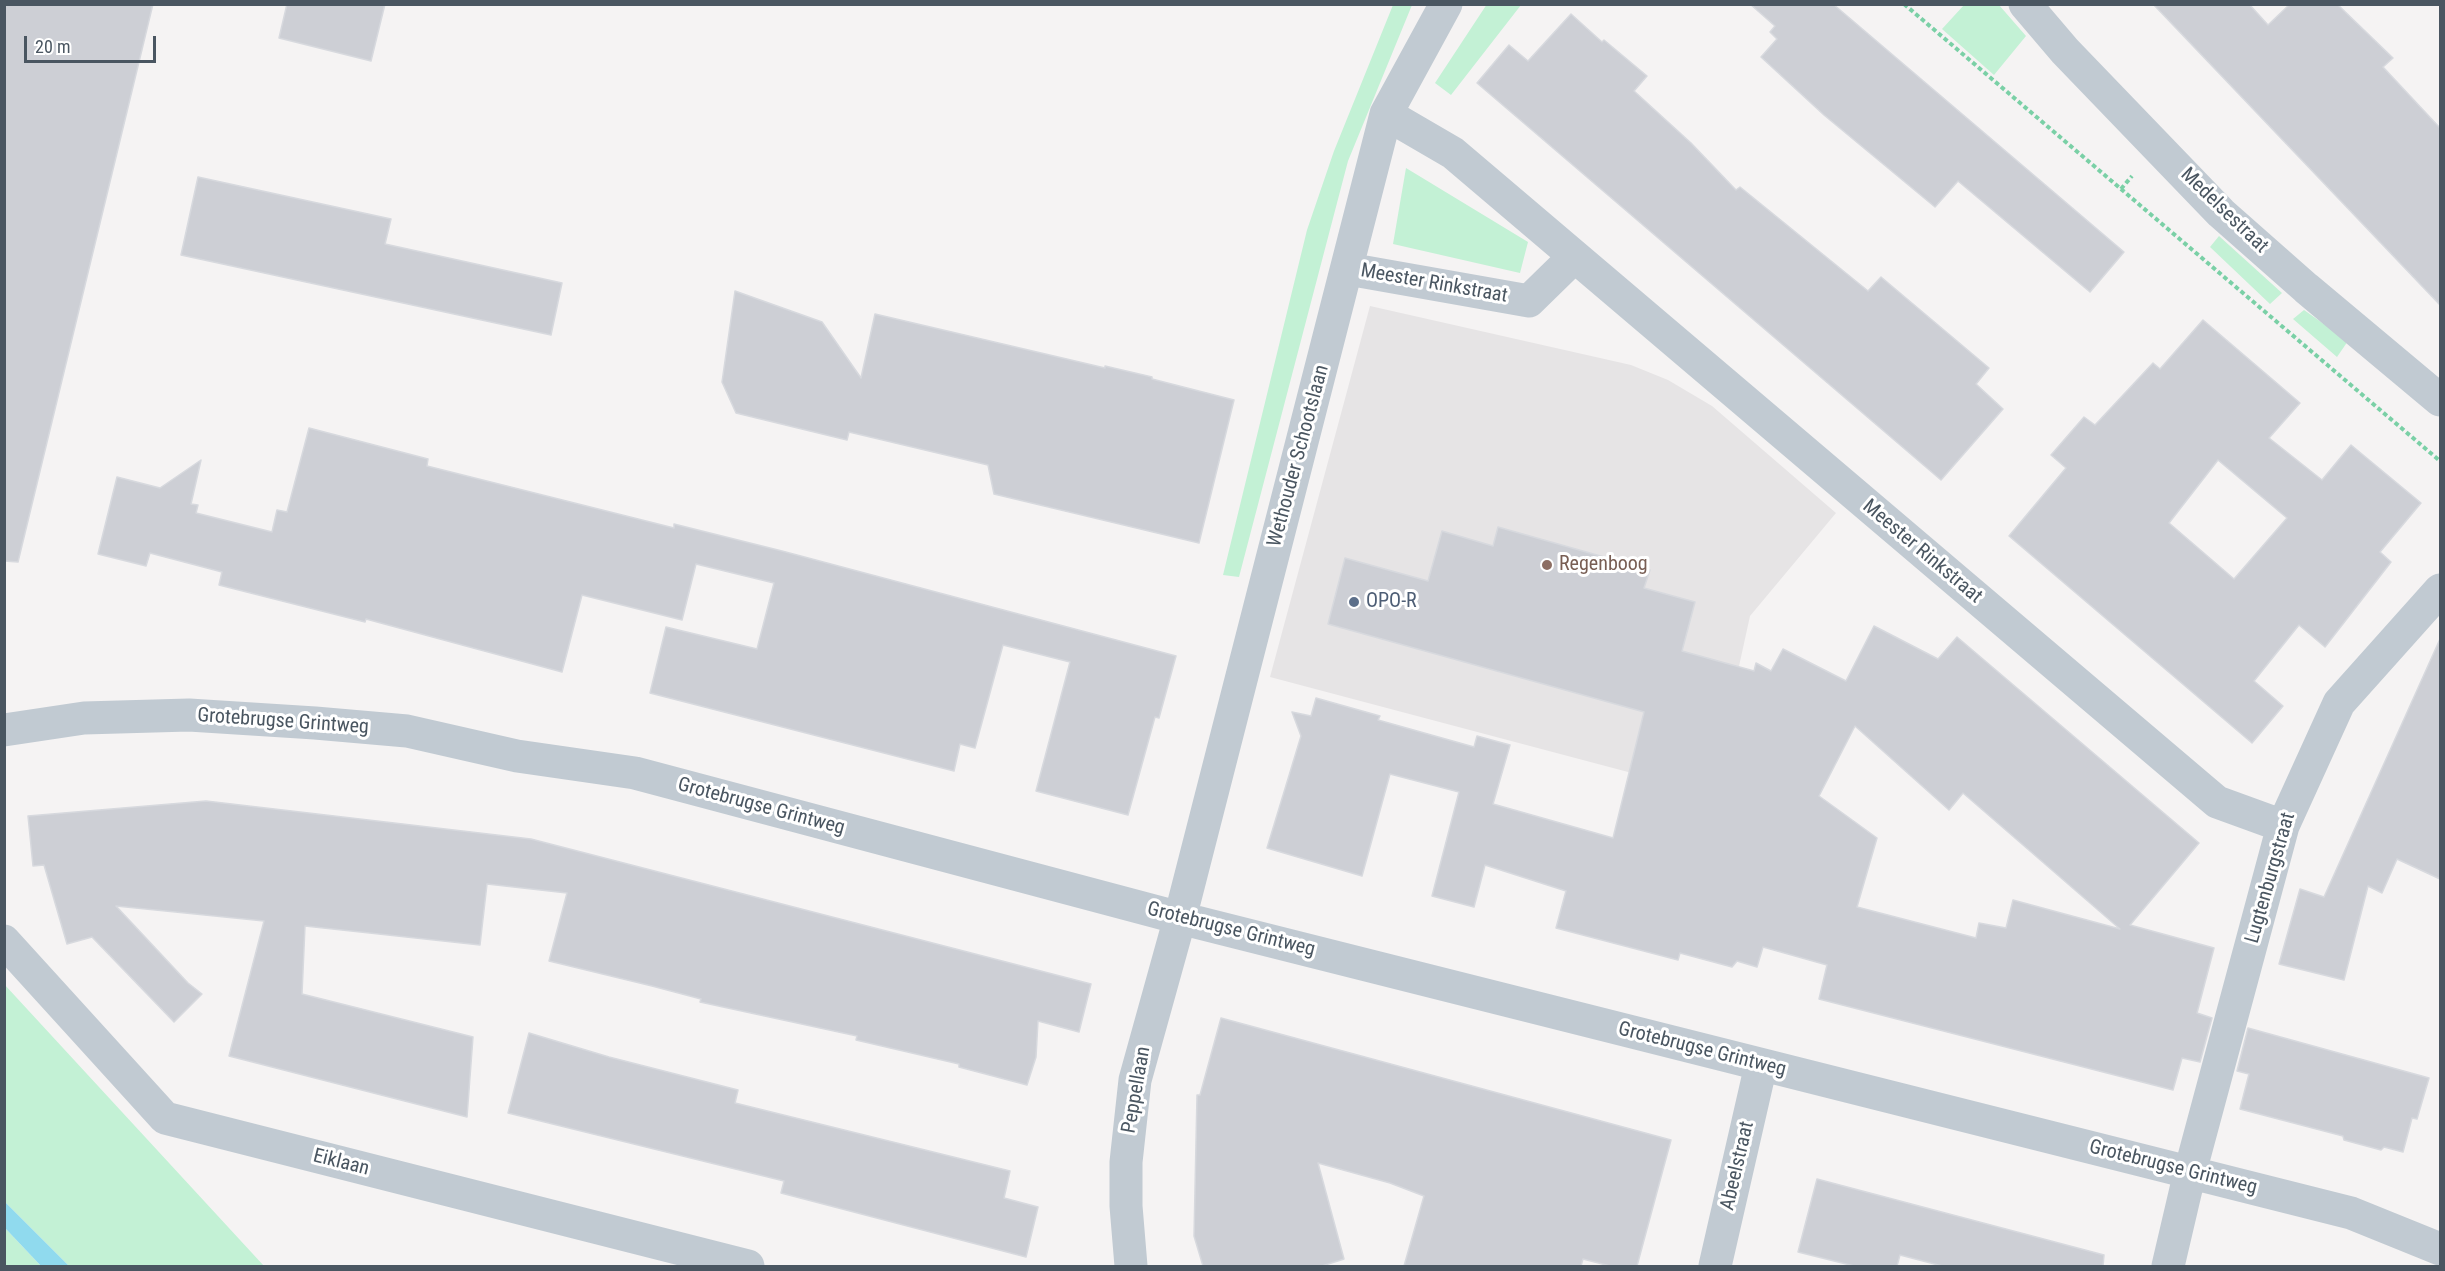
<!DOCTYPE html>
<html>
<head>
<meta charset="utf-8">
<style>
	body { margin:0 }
	#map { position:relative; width:2445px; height:1271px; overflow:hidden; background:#f5f3f3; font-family:"Roboto Condensed",sans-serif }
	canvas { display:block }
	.frame { position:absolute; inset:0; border:6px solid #4a5661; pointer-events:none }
	.scale { position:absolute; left:24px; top:36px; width:132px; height:27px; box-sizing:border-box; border:3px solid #4a5661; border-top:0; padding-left:8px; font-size:18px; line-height:21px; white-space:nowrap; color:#4a5661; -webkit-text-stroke:4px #fff; paint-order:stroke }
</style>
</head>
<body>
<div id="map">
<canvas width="2445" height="1271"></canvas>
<div class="frame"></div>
<div class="scale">20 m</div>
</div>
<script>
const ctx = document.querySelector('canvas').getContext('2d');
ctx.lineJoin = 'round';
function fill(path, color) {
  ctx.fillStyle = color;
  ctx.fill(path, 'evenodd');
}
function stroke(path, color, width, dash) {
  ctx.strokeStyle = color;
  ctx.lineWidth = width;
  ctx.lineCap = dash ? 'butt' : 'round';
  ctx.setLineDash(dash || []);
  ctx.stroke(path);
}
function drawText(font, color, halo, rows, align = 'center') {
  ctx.font = font + ' "Roboto Condensed",sans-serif';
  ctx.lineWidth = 6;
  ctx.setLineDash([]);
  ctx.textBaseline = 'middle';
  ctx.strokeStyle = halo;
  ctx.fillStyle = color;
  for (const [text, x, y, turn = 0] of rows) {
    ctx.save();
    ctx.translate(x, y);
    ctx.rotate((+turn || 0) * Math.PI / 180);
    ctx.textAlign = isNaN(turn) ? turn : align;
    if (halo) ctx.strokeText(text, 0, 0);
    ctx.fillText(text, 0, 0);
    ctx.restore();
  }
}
fill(new Path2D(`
	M1370 306 1631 365 1668 380 1712 406 1836 513 1750 616 1711 794 1270 677Z`), '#e6e4e5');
fill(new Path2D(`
	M1487 4 1521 5 1451 95 1435 83Z
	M1393 5H1412L1348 161 1239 577 1223 575 1307 230 1334 151Z
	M1964 5H1999L2026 36 1994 75 1942 29Z
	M1406 168 1528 242 1520 273 1393 244Z
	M2219 236 2282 293 2270 304 2210 247Z
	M2304 310 2348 341 2337 357 2293 319Z
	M4 984 264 1266H69L5 1202Z
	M5 1228 41 1266H5Z`), '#c3f1d5');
fill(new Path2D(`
	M5 1202 69 1266H41L5 1228Z`), '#90daee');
const building = new Path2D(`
	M4 4H153L18 562 4 561Z
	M287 4H385L371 61 279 38Z
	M1750 4H1833L2124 252 2090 292 1958 181 1935 207 1824 115 1761 57 1777 39 1770 32 1775 26Z
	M2153 4H2249L2268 25 2290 4H2337L2393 58 2383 67 2440 128V305Z
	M1571 14 1602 42 1604 40 1647 76 1634 91 1691 143 1736 190 1740 187 1868 291 1881 277 1989 368 1976 384 2003 409 1941 480 1477 83 1509 45 1528 61Z
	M198 177 391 219 385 244 562 283 551 335 181 255Z
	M735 291 822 322 861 378 875 314 1105 368V366L1152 377V379L1234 400 1199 543 994 494 988 465 849 432 847 440 736 413 722 382Z
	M2203 320 2300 403 2269 438 2322 480 2351 445 2421 503 2380 552 2391 562 2325 647 2299 625 2254 681 2283 706 2252 743 2009 536 2066 468 2051 455 2084 417 2095 425 2153 363 2160 369ZM2218 460 2287 518 2234 579 2169 523Z
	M309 428 428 459 427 466 674 528V524L782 551 1176 656 1159 718 1155 717 1128 815 1036 791 1070 662 1003 645 975 748 960 744 954 771 650 693 666 627 757 649 774 583 696 564 682 620 582 595 562 672 366 619 365 622 219 585 222 572 150 553 146 566 98 554 117 477 160 488 201 460 191 504 198 505 196 513 272 532 277 510 287 512Z
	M1498 527 1650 570 1644 588 1695 602 1682 651 1754 671 1756 663 1771 671 1783 649 1846 681 1874 626 1938 659 1957 637 2199 843 2130 925 2214 948 2197 1013 2212 1018 2200 1062 2182 1058 2173 1090 1819 999 1827 965 1763 947 1757 967 1737 961 1732 967 1680 953 1678 960 1556 928 1566 891 1485 865 1474 907 1432 896 1459 792 1390 774 1362 876 1267 848 1301 736 1292 712 1311 716 1316 698 1380 716 1378 720 1474 747 1477 736 1510 745 1493 804 1613 838 1644 712 1328 624 1345 558 1428 581 1442 531 1493 546ZM1855 726 1949 810 1963 793 2120 929 2013 900 2006 928 1979 923 1976 938 1857 907 1877 838 1819 796Z
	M2440 639V879L2397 859 2382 893 2368 886 2344 980 2279 964 2300 889 2324 897Z
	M206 801 531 839 1091 984 1079 1032 1038 1021 1036 1057 1027 1085 959 1067V1064L856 1040 857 1036 700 1002 701 999 652 986 549 961 567 893 487 884 480 945 305 926 302 994 473 1037 467 1117 229 1056 264 921 116 906 188 983 202 994 174 1022 92 937 67 944 44 865 33 866 28 816Z
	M1221 1018 1671 1140 1637 1266H1610L1583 1259 1581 1266H1404L1424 1196 1390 1183 1318 1163 1344 1259 1322 1266H1203L1194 1236 1197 1095H1200Z
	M2248 1028 2429 1078 2417 1119 2412 1118 2403 1152 2384 1147 2381 1150 2344 1140 2343 1136 2240 1109 2249 1074 2237 1071Z
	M529 1033 609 1057 738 1090 735 1103 1010 1171 1004 1198 1038 1207 1026 1257 781 1193 784 1181 508 1113Z
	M1817 1179 2104 1255 2103 1266H1942L1900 1255 1897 1266H1854L1798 1252Z`);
fill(building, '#cdcfd5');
stroke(building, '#d7d9de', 1.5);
stroke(new Path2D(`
	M1904 4 2440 461
	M2121 189 2132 176`), '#7ad0a6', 4, [4.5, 3]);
stroke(new Path2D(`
	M2025 4 2065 51 2221 213 2306 288 2440 400
	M1386 114 1453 153 2217 802 2283 826
	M1348 269 1529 301 1574 257
	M4 730 84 718 189 715 315 723 407 731 517 756 635 773 1180 918 2351 1213 2440 1249
	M4 941 165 1118 748 1266
	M1131 1266 1126 1206V1162L1135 1080 1180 918 1386 114 1446 4
	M1715 1266 1761 1065
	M2168 1266 2190 1172 2283 826 2339 703 2440 590`), '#c1cad2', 33);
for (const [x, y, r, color] of [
	[1547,565,6,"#8d6e63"],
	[1354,602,6,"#5c6f8a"]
]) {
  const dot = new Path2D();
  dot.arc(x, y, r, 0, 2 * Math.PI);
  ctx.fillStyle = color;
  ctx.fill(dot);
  stroke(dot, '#fff', 2);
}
drawText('20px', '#4a5661', '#fff', [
	["Medelsestraat",2224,211,44],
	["Meester Rinkstraat",1434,284,10],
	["Wethouder Schootslaan",1299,456,-75],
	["Meester Rinkstraat",1922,552,40],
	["Grotebrugse Grintweg",283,722,4],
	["Grotebrugse Grintweg",761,807,15],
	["Lugtenburgstraat",2271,878,-74],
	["Grotebrugse Grintweg",1231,930,14],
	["Grotebrugse Grintweg",1702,1050,14],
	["Peppellaan",1137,1090,-80],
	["Eiklaan",341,1163,14],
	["Abeelstraat",1738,1166,-77],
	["Grotebrugse Grintweg",2173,1168,14]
]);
drawText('20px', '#785e54', '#fff', [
	["Regenboog",1559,565]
], 'left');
drawText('20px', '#4e5e75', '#fff', [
	["OPO-R",1366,602]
], 'left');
</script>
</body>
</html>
